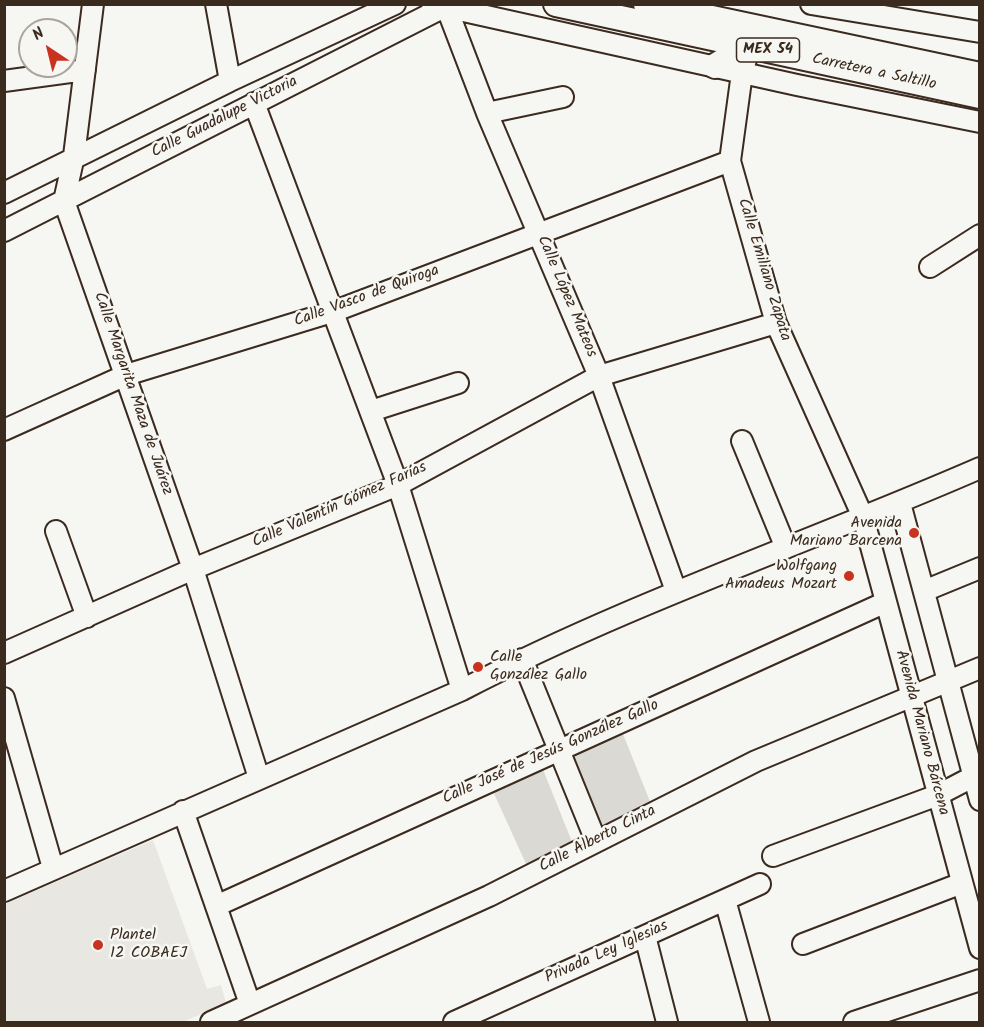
<!DOCTYPE html>
<html>
<head>
<meta charset="utf-8">
<style>
	body { margin:0 }
	#map { position:relative; width:984px; height:1027px; overflow:hidden; background:#f6f6f2; font-family:Kalam,sans-serif }
	canvas { display:block }
	.frame { position:absolute; inset:0; border:6px solid #3b2a1e; pointer-events:none }
	.north { position:absolute; left:18px; top:18px; width:60px; height:60px; box-sizing:border-box; background:#f6f6f2; border:2px solid #aba49d; border-radius:50%; rotate:325deg; font-size:16px; font-weight:700; line-height:24px; text-align:center; color:#3b2a1e }
	.north::after { content:''; display:block; margin:auto; width:21px; height:27px; background:#c8321e; clip-path:polygon(50% 0,100% 100%,50% 72%,0 100%) }
</style>
</head>
<body>
<div id="map">
<canvas width="984" height="1027"></canvas>
<div class="frame"></div>
<div class="north">N</div>
</div>
<script>
const ctx = document.querySelector('canvas').getContext('2d');
ctx.lineJoin = 'round';
function fill(path, color) {
  ctx.fillStyle = color;
  ctx.fill(path, 'evenodd');
}
function stroke(path, color, width, dash) {
  ctx.strokeStyle = color;
  ctx.lineWidth = width;
  ctx.lineCap = dash ? 'butt' : 'round';
  ctx.setLineDash(dash || []);
  ctx.stroke(path);
}
function drawText(font, color, halo, rows, align = 'center') {
  ctx.font = font + ' Kalam,sans-serif';
  ctx.lineWidth = 5;
  ctx.setLineDash([]);
  ctx.textBaseline = 'middle';
  ctx.strokeStyle = halo;
  ctx.fillStyle = color;
  for (const [text, x, y, turn = 0] of rows) {
    ctx.save();
    ctx.translate(x, y);
    ctx.rotate((+turn || 0) * Math.PI / 180);
    ctx.textAlign = isNaN(turn) ? turn : align;
    if (halo) ctx.strokeText(text, 0, 0);
    ctx.fillText(text, 0, 0);
    ctx.restore();
  }
}
fill(new Path2D(`
	M153 840 207 989 221 985 226 1003 183 1022H5V904Z`), '#e8e7e2');
fill(new Path2D(`
	M621 729 651 804 600 829 569 753Z
	M542 767 572 842 527 866 492 789Z`), '#dad9d3');
const minor = new Path2D(`
	M93 4 74 156 64 201 193 569 259 778
	M216 4 230 81
	M432 4 797 85 980 122
	M811 4 980 32
	M446 6 487 113 599 376 676 591
	M750 46 742 73 730 161 776 323 863 517 980 948
	M4 81 85 70
	M254 103 398 485 462 690
	M487 113 563 97
	M4 193 230 81 395 4
	M4 231 446 6
	M930 267 980 235
	M371 411 458 383
	M4 430 126 375 335 311 730 161
	M742 441 786 548
	M900 503 980 800
	M56 531 87 617
	M924 591 980 568
	M4 653 193 569 398 485 599 376 776 323
	M522 659 596 841
	M4 698 53 868
	M183 811 250 1004
	M773 856 938 795 980 773
	M4 891 462 690C629 603 808 543 980 468
	M725 900 759 1022
	M216 906 886 602
	M645 936 667 1022
	M803 944 962 883
	M211 1022 489 896 756 761 980 668
	M454 1022 760 884
	M854 1022 980 980`);
const major = new Path2D(`
	M556 4 980 96
	M646 4 980 75
	M715 66 749 45`);
stroke(minor, '#3b2a1e', 24);
stroke(major, '#3b2a1e', 28);
stroke(minor, '#f6f6f2', 20);
stroke(major, '#f6f6f2', 24);
for (const [x, y, r, color] of [
	[914,533,6,"#c8321e"],
	[849,576,6,"#c8321e"],
	[478,667,6,"#c8321e"],
	[98,945,6,"#c8321e"]
]) {
  const dot = new Path2D();
  dot.arc(x, y, r, 0, 2 * Math.PI);
  ctx.fillStyle = color;
  ctx.fill(dot);
  stroke(dot, '#f6f6f2', 2);
}
for (const [x, y, w] of [
	[768,50,63]
]) {
  const box = new Path2D();
  box.roundRect(x - w / 2, y - 12, w, 24, 4.5);
  ctx.fillStyle = '#f6f6f2';
  ctx.fill(box);
  stroke(box, '#3b2a1e', 1.5);
}
drawText('bold 15px', '#3b2a1e', null, [
	["MEX 54",768,50]
]);
drawText('16px', '#3b2a1e', '#f6f6f2', [
	["Carretera a Saltillo",874,73,12],
	["Calle Guadalupe Victoria",225,118,-27],
	["Calle Emiliano Zapata",763,270,73],
	["Calle Vasco de Quiroga",367,297,-20],
	["Calle López Mateos",566,297,67],
	["Calle Margarita Maza de Juárez",132,394,71],
	["Calle Valentín Gómez Farías",340,506,-24],
	["Avenida Mariano Bárcena",921,733,75],
	["Calle José de Jesús González Gallo",551,753,-24],
	["Calle Alberto Cinta",598,840,-27],
	["Privada Ley Iglesias",607,953,-24]
]);
drawText('16px', '#3b2a1e', '#f6f6f2', [
	["Avenida",902,524],
	["Mariano Barcena",902,542],
	["Wolfgang",837,567],
	["Amadeus Mozart",837,585],
	["Calle",490,658,"left"],
	["González Gallo",490,676,"left"],
	["Plantel",110,936,"left"],
	["12 COBAEJ",110,954,"left"]
], 'right');
</script>
</body>
</html>
